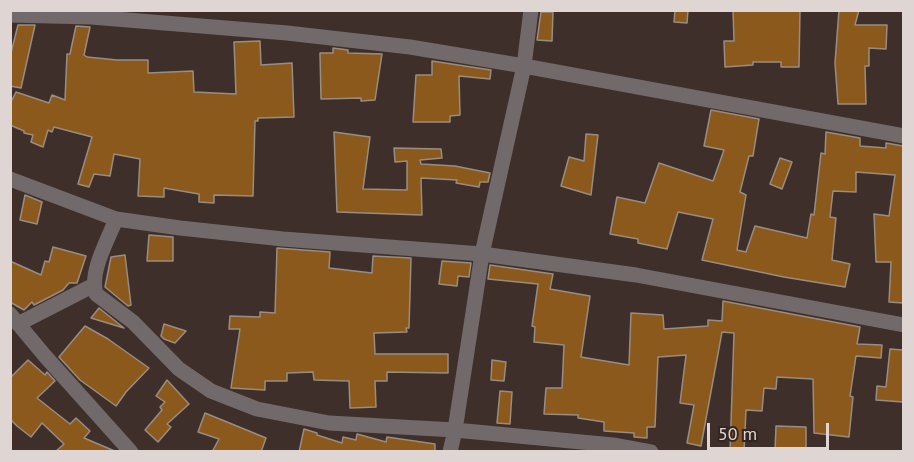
<!DOCTYPE html>
<html>
<head>
<meta charset="utf-8">
<style>
	body { margin:0 }
	#map { position:relative; width:914px; height:462px; overflow:hidden; background:#3e2f2b; font-family:"PT Sans",sans-serif }
	canvas { display:block }
	.frame { position:absolute; inset:0; border:12px solid #dfd6d3; pointer-events:none }
	.scale { position:absolute; left:707px; top:423px; width:122px; height:27px; box-sizing:border-box; border:3px solid #dfd6d3; border-top:0; padding-left:8px; font-size:18px; line-height:21px; white-space:nowrap; color:#dfd6d3; -webkit-text-stroke:4px #332622; paint-order:stroke }
</style>
</head>
<body>
<div id="map">
<canvas width="914" height="462"></canvas>
<div class="frame"></div>
<div class="scale">50 m</div>
</div>
<script>
const ctx = document.querySelector('canvas').getContext('2d');
ctx.lineJoin = 'round';
function fill(path, color) {
  ctx.fillStyle = color;
  ctx.fill(path, 'evenodd');
}
function stroke(path, color, width, dash) {
  ctx.strokeStyle = color;
  ctx.lineWidth = width;
  ctx.lineCap = dash ? 'butt' : 'round';
  ctx.setLineDash(dash || []);
  ctx.stroke(path);
}
const building = new Path2D(`
	M675 10H688L687 23 674 22Z
	M733 10H800L799 67H781V62H753V65L725 67 724 41H734Z
	M839 10H859L855 25H887L886 49 869 48V66H865L866 104H838L835 63Z
	M541 12H553L552 41 537 40Z
	M18 25H35L21 88 10 86V57Z
	M76 26 90 27 84 55 87 57 117 60H148V73L193 71 194 92 236 94 234 42 260 41 261 65 292 63 294 117 258 118V121H255L253 196 214 195V203L199 202V194L164 188V197L138 196 140 159 114 154 110 176 94 174 89 187 78 184 92 137 54 127 52 132 48 130 43 147 31 142 33 135 24 133V131L10 125V104L16 92 49 103 52 95 65 100 67 54H70Z
	M333 48 348 50V53L382 54 375 100 361 101V98L321 99 320 53H333Z
	M432 61 491 70 490 79 459 76 460 115 450 116V122H413L416 75H432Z
	M711 110 759 119 753 156H749L740 192 746 195 737 250 746 252 755 226 807 238 811 214 814 215 821 153 825 154 826 132 860 138V146L886 148V143L903 146V303L889 302 891 262H876L874 214 889 216 895 175 856 172V192L833 191 830 217 836 218 832 260 850 264 845 287 784 277 702 260 713 219 678 212 667 249 638 243V239L610 234 617 197 645 203 659 163 713 181 724 150 704 146Z
	M334 132 370 137 363 189 407 190V161L395 162 394 148 441 149 442 158 420 160 421 164 455 166 490 173 488 182H480L479 187 456 183 457 180 421 178 422 215 337 212Z
	M586 134 598 135 591 195 561 186 569 157 584 161Z
	M780 158 792 162 782 189 770 184Z
	M25 195 42 202 37 224 20 220Z
	M149 235 173 237V261H147Z
	M53 247 86 256 77 283H69L63 290 34 305 32 302 24 310 10 302V261L41 275 45 261 49 262Z
	M277 248 330 252 329 268 372 273 373 256 411 258 409 328H406L407 332 374 333 375 354H448V373L387 372V381H375L376 407 350 408 349 381 314 380 313 372 287 373V381H265V390L231 388 240 329H229L230 316 260 317V312L275 313Z
	M125 255 131 305 128 306 105 287 111 257Z
	M442 261 471 263 469 277 458 276 457 286 439 284Z
	M490 265 553 274 550 289 590 296 581 357 629 365 631 313 663 315 664 329 708 326V320L722 321 723 301 860 327 857 344 882 345 881 358 856 356 850 396 853 397 849 437 814 433 813 379 777 377 776 389 764 388 762 411 746 410 744 452H730L734 333 722 332 701 446 687 443 694 405 680 403 686 355 658 357 655 427H647V438L634 437V433L604 431V422L578 418V415L544 414 546 388H562L564 345 534 342 535 327 532 326 538 284 488 279Z
	M99 308 124 328 91 318Z
	M164 324 186 331 175 343 164 339 161 336Z
	M85 326 108 339 149 368 126 392 116 406 80 380 59 357Z
	M890 349 903 350V402L876 400 877 386 886 387Z
	M28 360 45 375 47 372 55 381 37 398 70 424 76 418 90 431 84 438 117 452H55L64 444 42 423 31 437 17 426 10 419V378Z
	M492 360 506 362 504 381 491 380Z
	M167 380 189 404 167 424 171 427 158 442 145 430 162 410 160 407 165 402 156 396Z
	M500 391 512 392 510 424 497 423Z
	M205 413 266 438 261 452H212L219 439 198 432Z
	M776 426 806 427V451H775Z
	M304 429 317 433V435L342 443 343 437 356 440 357 434 386 442 387 437 435 444V452H299Z`);
fill(building, '#8b591c');
stroke(building, '#998d81', 1.5);
stroke(new Path2D(`
	M10 15 91 17 287 33 410 47 524 66 904 136
	M10 179 116 219 180 228 283 239 482 254 636 275 904 325
	M116 219C108 240 89 272 96 294L133 322 179 369 211 391 257 409 329 423 455 430 613 445 651 452
	M10 314 45 356 131 452
	M18 324 94 285
	M450 452 455 430 482 254 524 66 531 10`), '#71696a', 15);
</script>
</body>
</html>
